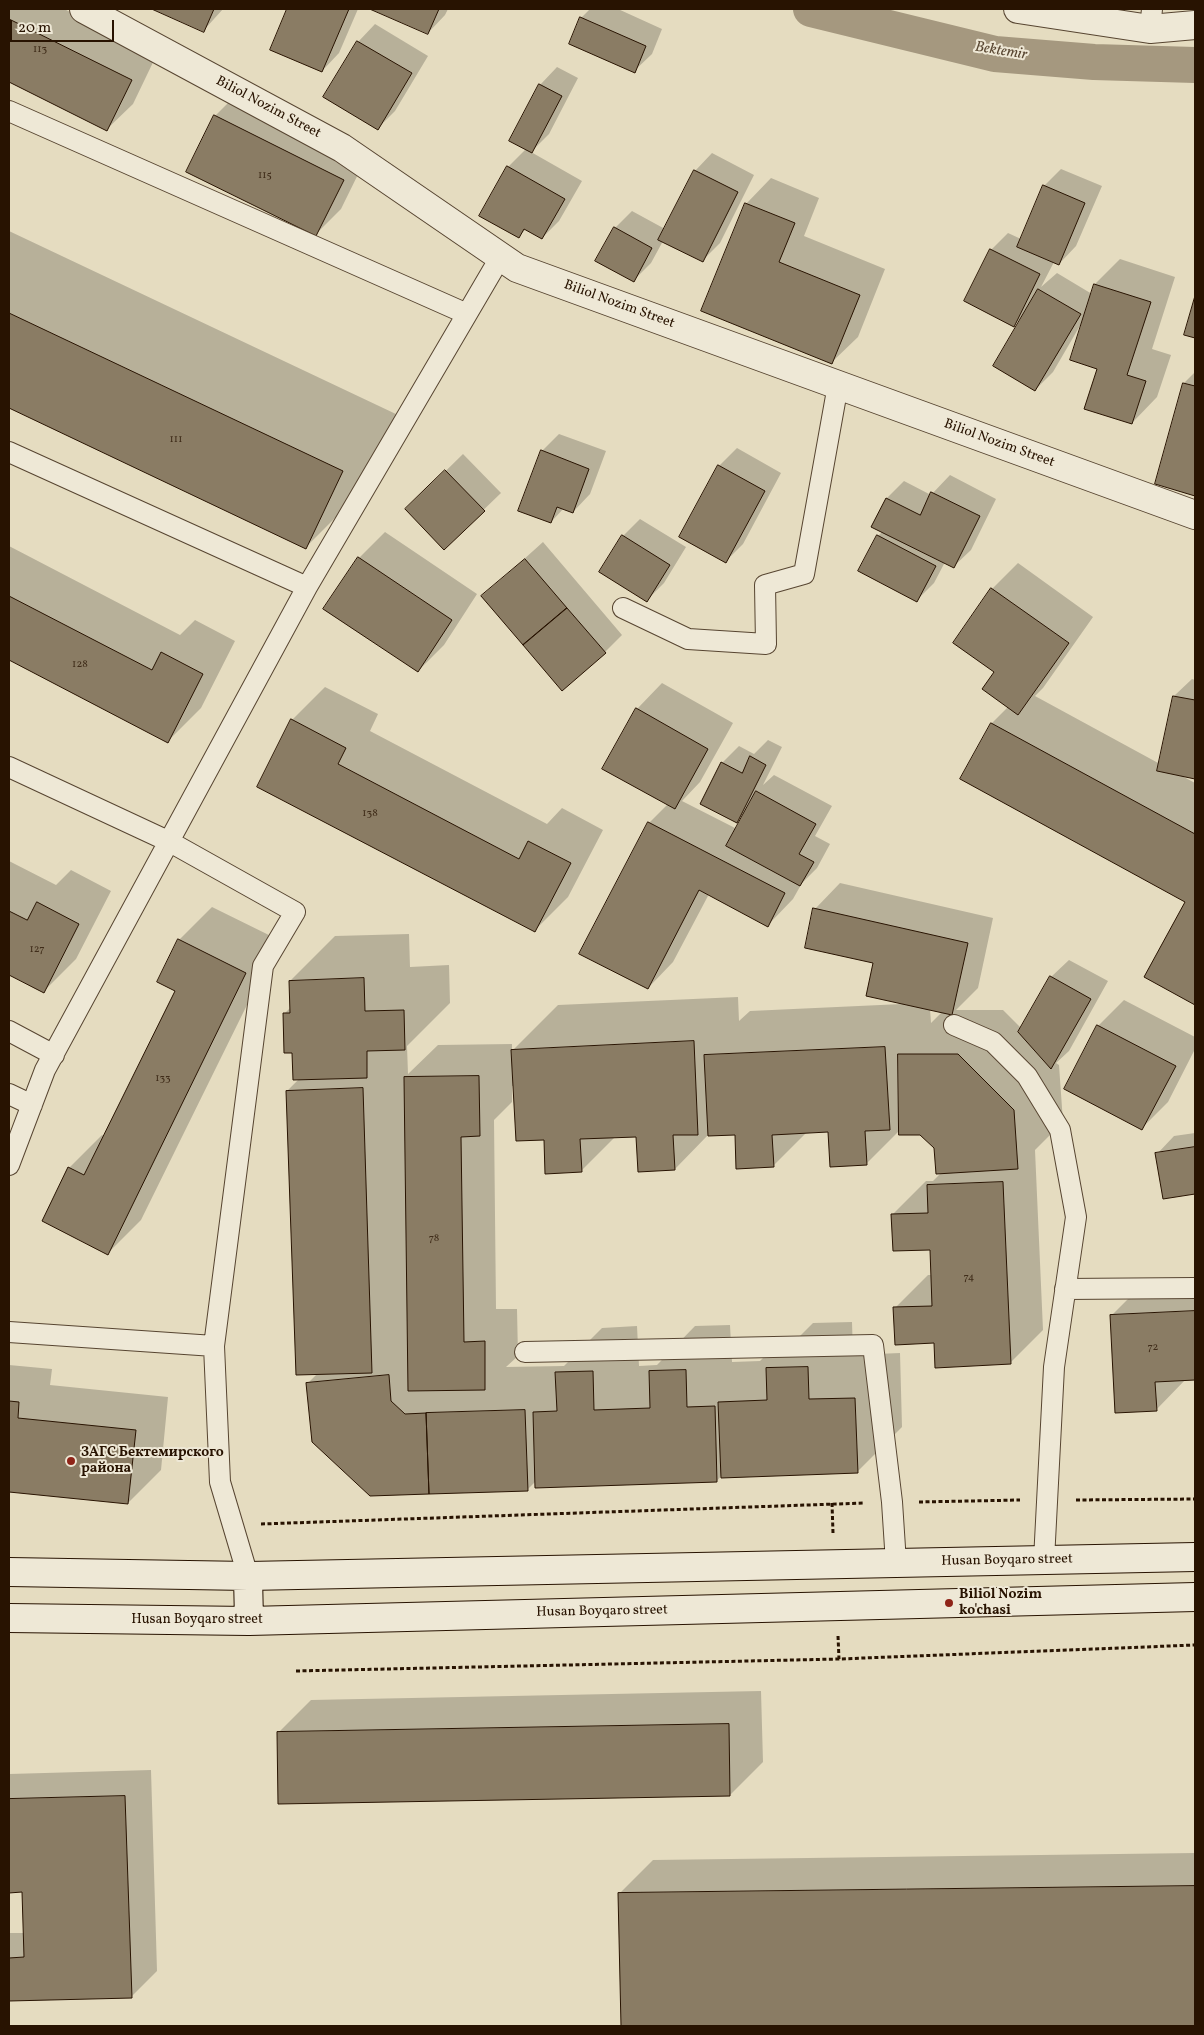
<!DOCTYPE html>
<html>
<head>
<meta charset="utf-8">
<style>
	body { margin:0 }
	#map { position:relative; width:1204px; height:2035px; overflow:hidden; background:#e5dcc0; font-family:Vollkorn,serif }
	canvas { display:block }
	.frame { position:absolute; inset:0; border:10px solid #281301; pointer-events:none }
	.scale { position:absolute; left:10px; top:20px; width:104px; height:22px; box-sizing:border-box; border:2px solid #281301; border-top:0; padding-left:6px; font-size:15px; line-height:18px; white-space:nowrap; color:#281301; -webkit-text-stroke:4px #eee8d6; paint-order:stroke }
</style>
</head>
<body>
<div id="map">
<canvas width="1204" height="2035"></canvas>
<div class="frame"></div>
<div class="scale">20 m</div>
</div>
<script>
const ctx = document.querySelector('canvas').getContext('2d');
ctx.lineJoin = 'round';
function fill(path, color) {
  ctx.fillStyle = color;
  ctx.fill(path, 'evenodd');
}
function stroke(path, color, width, dash) {
  ctx.strokeStyle = color;
  ctx.lineWidth = width;
  ctx.lineCap = dash ? 'butt' : 'round';
  ctx.setLineDash(dash || []);
  ctx.stroke(path);
}
function drawText(font, color, halo, rows, align = 'center') {
  ctx.font = font + ' Vollkorn,serif';
  ctx.lineWidth = 4;
  ctx.setLineDash([]);
  ctx.textBaseline = 'middle';
  ctx.strokeStyle = halo;
  ctx.fillStyle = color;
  for (const [text, x, y, turn = 0] of rows) {
    ctx.save();
    ctx.translate(x, y);
    ctx.rotate((+turn || 0) * Math.PI / 180);
    ctx.textAlign = isNaN(turn) ? turn : align;
    if (halo) ctx.strokeText(text, 0, 0);
    ctx.fillText(text, 0, 0);
    ctx.restore();
  }
}
fill(new Path2D(`
	M9 9H64L157 54 133 104 107 129 9 81Z
	M155 9H223L204 30Z
	M289 9H358L339 53 322 71 272 49Z
	M373 9H448L445 15 428 33Z
	M590 9H618L662 29 652 54 634 71 581 18Z
	M375 24 428 56 395 111 378 128 358 42Z
	M557 67 578 78 549 134 531 152 582 181 559 221 542 238 526 229 518 237 481 215 508 167 526 149 540 85Z
	M241 90 368 154 341 209 315 235 215 116Z
	M712 153 754 175 720 243 702 261 663 241 651 263 634 280 615 228 632 211 665 229 695 171Z
	M1061 169 1102 186 1076 246 1059 264 1054 262 1041 287 1057 273 1092 294 1095 284 1120 259 1175 277 1152 349 1171 355 1157 397 1132 423 1098 368 1081 324 1053 372 1035 390 1023 316 1014 325 991 250 1008 233 1021 239 1044 186Z
	M771 178 819 198 804 236 885 269 858 337 832 362 746 204Z
	M9 231 398 415 362 491 306 547 9 407Z
	M1195 372V494L1157 484 1184 383Z
	M559 434 606 451 590 494 573 512 564 508 551 522 542 451Z
	M737 448 781 473 743 544 726 561 719 466Z
	M463 454 501 493 444 548 407 509Z
	M950 475 996 499 971 550 953 567 945 562 934 583 916 601 860 571 878 536 883 531 873 526 887 498 904 481 931 495Z
	M640 519 686 547 664 583 647 600 623 536Z
	M385 532 477 594 444 645 418 671 359 558Z
	M543 542 622 635 605 652 483 596Z
	M9 546 180 635 195 620 235 641 201 708 168 741 9 659Z
	M1018 563 1093 617 1043 688 1035 696 1160 764 1174 696 1192 679 1195 680V778L1182 776 1195 783V1004L1146 976 1186 901 962 779 992 723 1008 707 996 672 992 589Z
	M662 683 733 723 700 782 682 801 737 829 745 813 736 821 722 763 739 746 754 754 768 740 782 747 763 785 774 775 832 806 815 836 830 844 817 868 802 883 793 899 768 925 709 894 673 962 648 988 649 823 668 804 637 709Z
	M325 687 378 714 370 731 547 824 562 808 603 830 568 897 535 930 258 786 292 720Z
	M9 861 56 885 71 870 111 891 76 959 43 992 9 974Z
	M840 883 993 918 978 988 956 1010H1003L1022 1029 1051 977 1069 960 1108 981 1069 1051 1056 1063 1059 1065 1063 1122 1035 1150 1043 1330 1010 1363 935 1342 895 1308 928 1275H932L931 1248 893 1214 926 1181H933L941 1173 935 1148 921 1134 900 1130 866 1164 829 1131 807 1132 773 1166 736 1134 708 1135 675 1169 638 1136 615 1137 581 1171 545 1139 514 1086H512V1102L494 1120 496 1309H517L518 1356 506 1367 564 1366 602 1328 637 1326 639 1366 657 1365 695 1326 730 1325 732 1362 760 1361 764 1357H779L813 1323 852 1322 853 1355 900 1353 902 1427 857 1472 721 1476 717 1481H536L528 1489 308 1383 318 1373 287 1091 300 1078 284 1014 291 1007 290 981 335 936 409 934 410 967 449 965 450 1003 407 1046 408 1074 438 1045 512 1044V1051L558 1005 738 997 739 1021 750 1011 902 1004 874 962 815 909ZM930 1009 942 1012 931 1023Z
	M212 907 279 940 141 1220 108 1253 69 1168 102 1135 105 1136 176 991 179 940Z
	M1124 1000 1195 1037V1049L1168 1102 1142 1128 1066 1088 1098 1026Z
	M1195 1133V1193L1164 1198 1157 1154 1174 1136Z
	M1195 1280V1379H1186L1156 1410 1111 1316 1144 1283Z
	M9 1365 52 1369 50 1385 168 1397 161 1470 128 1503 9 1491Z
	M761 1691 763 1762 730 1795 278 1733 311 1700Z
	M151 1770 157 1971 131 1997 9 2000V1933H24L23 1891H9V1774Z
	M1195 1853V2026H622L620 1893 653 1860Z`), '#0003');
stroke(new Path2D(`
	M811 9 995 54 1094 62 1195 65`), '#a5987f', 36);
const building = new Path2D(`
	M152 9H214L204 32Z
	M287 9H349L322 72 270 50Z
	M370 9H439L428 34Z
	M580 17 646 46 635 73 569 44Z
	M9 19 132 80 107 131 9 82Z
	M357 41 412 73 378 130 323 97Z
	M539 84 562 96 532 153 509 141Z
	M214 115 344 180 316 236 186 172Z
	M507 166 565 199 542 239 524 229 519 238 479 216Z
	M694 170 738 192 703 262 658 240Z
	M1043 185 1085 203 1059 265 1017 247Z
	M745 203 795 223 779 262 860 295 832 364 701 311Z
	M614 227 652 248 634 282 595 261Z
	M990 249 1040 274 1014 327 964 301Z
	M1094 284 1151 302 1127 375 1146 381 1132 424 1084 409 1097 369 1070 360Z
	M1038 289 1081 314 1035 391 993 366Z
	M1195 296V338L1184 335Z
	M9 313 343 471 306 549 9 408Z
	M1183 383 1195 386V496L1155 484Z
	M541 450 589 469 573 513 557 507 551 523 518 511Z
	M718 465 765 491 726 563 679 537Z
	M445 470 485 511 444 550 405 509Z
	M931 492 980 516 954 568 871 527 886 498 920 515Z
	M622 535 670 565 647 602 599 572Z
	M877 535 936 566 917 602 858 571Z
	M358 557 452 620 418 672 323 609Z
	M525 559 567 608 523 645 481 596Z
	M991 588 1069 643 1018 715 982 689 994 672 953 643Z
	M9 596 152 670 161 652 203 674 168 743 9 660Z
	M567 608 606 653 562 691 523 645Z
	M1173 696 1195 700V779L1157 771Z
	M636 708 708 749 675 809 602 769Z
	M291 719 346 748 338 764 519 859 528 841 571 863 535 932 257 787Z
	M991 723 1195 834V1005L1144 977 1185 902 960 779Z
	M750 756 766 765 737 823 700 804 721 762 742 773Z
	M756 791 816 824 799 854 814 862 800 886 726 846Z
	M648 822 785 893 768 927 699 890 648 989 579 954Z
	M37 902 79 924 44 993 9 975V911L27 920Z
	M813 908 968 943 952 1015 866 996 873 963 805 948Z
	M178 939 246 973 108 1255 42 1221 68 1167 84 1175 175 991 157 982Z
	M1050 976 1091 999 1051 1069 1018 1032Z
	M364 978 365 1011 404 1010 405 1050 367 1051V1078L293 1080 292 1053H284L283 1013H290L289 981Z
	M1097 1025 1176 1066 1142 1130 1064 1089Z
	M694 1041 698 1135H673L675 1170 638 1172 636 1137 580 1139 582 1172 545 1174 544 1140 516 1141 511 1050Z
	M885 1047 890 1130 865 1131 867 1165 830 1167 828 1132 772 1135 774 1167 736 1169 735 1135 708 1136 704 1055Z
	M898 1054H958L1014 1110 1018 1169 936 1174 934 1148 920 1135H899Z
	M479 1076 480 1136 461 1137 464 1342 485 1341V1390L408 1391 404 1077Z
	M363 1088 372 1373 296 1375 286 1091Z
	M1195 1147V1194L1163 1199 1155 1153Z
	M1003 1182 1011 1364 935 1368 934 1343 895 1345 893 1307 932 1306 930 1250 893 1251 891 1214 928 1213 927 1185Z
	M1195 1311V1380L1155 1382 1157 1411 1115 1413 1110 1315Z
	M808 1367 809 1399 855 1398 858 1473 721 1478 718 1402 767 1400 766 1368Z
	M686 1370 687 1407 715 1406 717 1482 535 1488 533 1412 557 1411 555 1372 593 1371 594 1410 650 1408 649 1371Z
	M389 1375 391 1401 405 1414 426 1413 429 1494 370 1496 312 1442 306 1383Z
	M9 1401 19 1402 18 1418 136 1430 128 1504 9 1492Z
	M525 1410 528 1491 429 1494 426 1413Z
	M729 1724 730 1796 278 1804 277 1732Z
	M125 1796 132 1998 9 2001V1958L24 1957 22 1892 9 1893V1799Z
	M1195 1886V2026H621L618 1893Z`);
fill(building, '#8a7c64');
stroke(building, '#281301', 1);
const service = new Path2D(`
	M1150 29 1152 9
	M9 111 467 314
	M9 452 307 587
	M623 608 688 639 766 644 765 585 804 574 838 385
	M9 767 170 842 295 912 263 966 214 1346 220 1482 248 1576
	M954 1025 993 1042 1027 1076 1060 1130 1076 1217 1054 1367 1044 1560
	M9 1031 54 1055
	M9 1094 32 1105
	M9 1165 45 1070 307 587 501 256
	M1065 1289 1195 1288
	M9 1332 214 1346
	M525 1352 873 1345 892 1502 896 1563`);
const minor = new Path2D(`
	M84 9 342 148 517 268 1195 515
	M1018 9 1150 29 1195 25`);
const secondary = new Path2D(`
	M9 1572 248 1576 1195 1557
	M248 1576 249 1621
	M9 1618 249 1621 1195 1597`);
stroke(service, '#574531', 22);
stroke(minor, '#574531', 30);
stroke(secondary, '#281301', 30);
stroke(new Path2D(`
	M1076 1500 1195 1499
	M919 1502 1020 1500
	M832 1503 833 1533
	M261 1524 865 1503
	M838 1636 839 1659
	M296 1671 839 1659 1195 1645`), '#281301', 3, [4, 2.5]);
stroke(service, '#eee8d6', 20);
stroke(minor, '#eee8d6', 28);
stroke(secondary, '#eee8d6', 28);
for (const [x, y, r, color] of [
	[71,1461,5,"#8f2418"],
	[949,1603,5,"#8f2418"]
]) {
  const dot = new Path2D();
  dot.arc(x, y, r, 0, 2 * Math.PI);
  ctx.fillStyle = color;
  ctx.fill(dot);
  stroke(dot, '#eee8d6', 2);
}
drawText('11px', '#402d1a', null, [
	["113",40,50],
	["115",265,176],
	["111",176,440],
	["128",80,665],
	["138",370,814],
	["127",37,950],
	["133",163,1079],
	["78",434,1239],
	["74",969,1278],
	["72",1153,1348]
]);
drawText('14px', '#281301', '#eee8d6', [
	["Biliol Nozim Street",268,108,28],
	["Biliol Nozim Street",619,305,20],
	["Biliol Nozim Street",999,444,20],
	["Husan Boyqaro street",1007,1561,-1],
	["Husan Boyqaro street",602,1612,-1],
	["Husan Boyqaro street",197,1620]
]);
drawText('bold 14px', '#281301', '#eee8d6', [
	["ЗАГС Бектемирского",81,1453],
	["района",81,1469],
	["Biliol Nozim",959,1595],
	["ko'chasi",959,1611]
], 'left');
drawText('italic 15px', '#5a4833', '#eee8d6', [
	["Bektemir",1001,52,9]
]);
</script>
</body>
</html>
